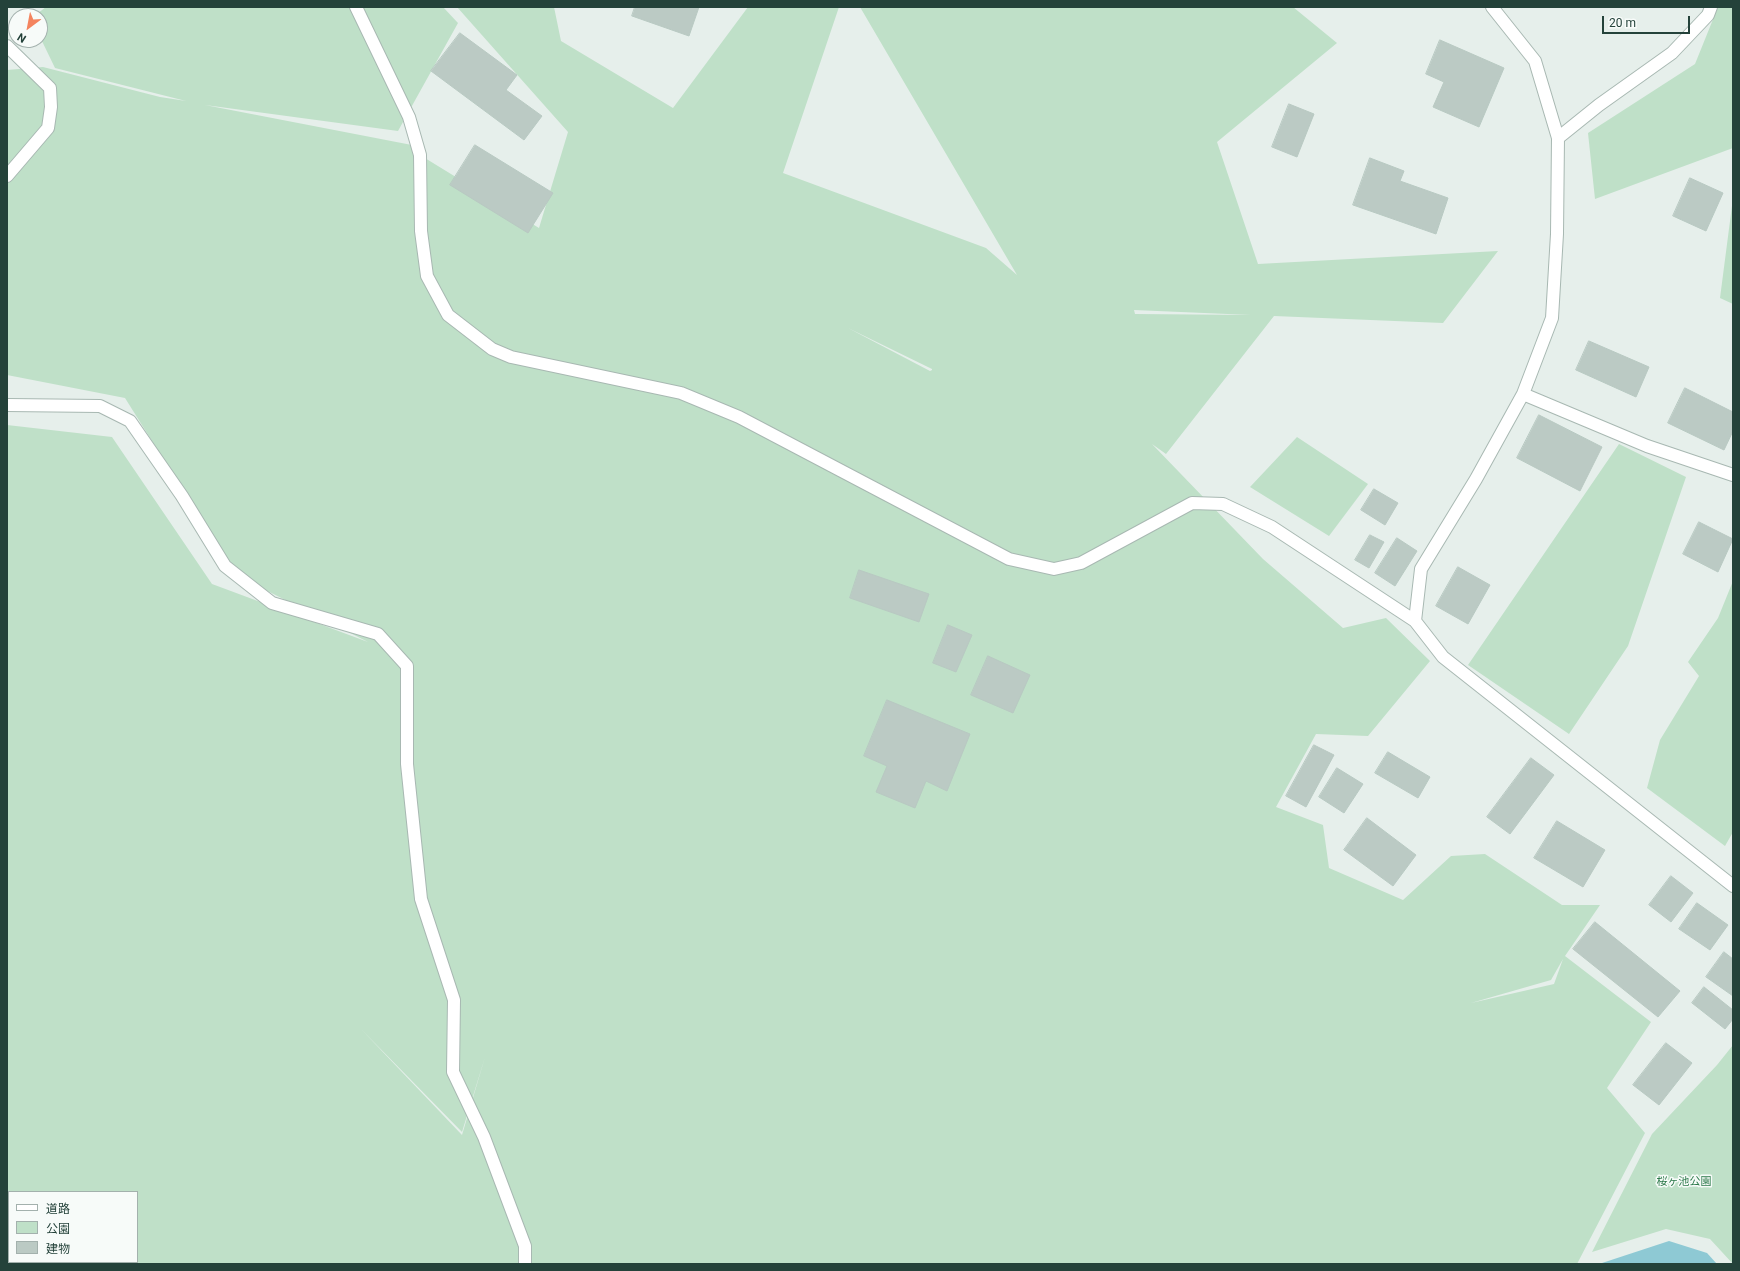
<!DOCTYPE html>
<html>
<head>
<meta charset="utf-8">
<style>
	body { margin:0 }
	#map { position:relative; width:1740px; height:1271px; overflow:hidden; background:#e6efeb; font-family:Roboto,"Noto Sans JP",sans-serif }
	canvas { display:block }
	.frame { position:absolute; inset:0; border:8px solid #24423a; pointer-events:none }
	.legend { position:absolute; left:8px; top:1191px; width:130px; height:72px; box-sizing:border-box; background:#f7fbf9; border:1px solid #a3b1ad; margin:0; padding:5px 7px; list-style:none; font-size:12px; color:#24423a }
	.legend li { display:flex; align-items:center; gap:8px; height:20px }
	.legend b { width:20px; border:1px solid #a3b1ad }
	.north { position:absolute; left:8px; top:8px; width:40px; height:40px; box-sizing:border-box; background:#f7fbf9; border:1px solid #a3b1ad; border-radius:50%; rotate:212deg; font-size:11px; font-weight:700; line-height:16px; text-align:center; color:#24423a }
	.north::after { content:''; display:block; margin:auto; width:14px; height:18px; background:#f4845f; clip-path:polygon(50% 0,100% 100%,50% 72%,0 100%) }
	.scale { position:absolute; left:1602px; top:16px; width:88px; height:18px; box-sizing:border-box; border:2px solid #24423a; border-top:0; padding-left:5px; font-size:12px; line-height:14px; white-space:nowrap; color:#24423a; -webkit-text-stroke:3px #f7fbf9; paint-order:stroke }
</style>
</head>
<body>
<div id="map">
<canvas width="1740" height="1271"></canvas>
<div class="frame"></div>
<ul class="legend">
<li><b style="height:5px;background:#fff"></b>道路</li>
<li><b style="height:11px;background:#bfe0c8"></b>公園</li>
<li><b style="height:11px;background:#bbcac4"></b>建物</li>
</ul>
<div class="north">N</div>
<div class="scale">20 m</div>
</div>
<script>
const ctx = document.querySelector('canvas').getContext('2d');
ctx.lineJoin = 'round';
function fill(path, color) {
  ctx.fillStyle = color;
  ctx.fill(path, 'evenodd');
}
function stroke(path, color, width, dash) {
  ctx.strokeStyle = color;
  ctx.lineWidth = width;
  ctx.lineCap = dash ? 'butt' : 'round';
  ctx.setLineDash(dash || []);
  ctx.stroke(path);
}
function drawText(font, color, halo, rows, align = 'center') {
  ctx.font = font + ' Roboto,"Noto Sans JP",sans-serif';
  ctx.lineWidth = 3;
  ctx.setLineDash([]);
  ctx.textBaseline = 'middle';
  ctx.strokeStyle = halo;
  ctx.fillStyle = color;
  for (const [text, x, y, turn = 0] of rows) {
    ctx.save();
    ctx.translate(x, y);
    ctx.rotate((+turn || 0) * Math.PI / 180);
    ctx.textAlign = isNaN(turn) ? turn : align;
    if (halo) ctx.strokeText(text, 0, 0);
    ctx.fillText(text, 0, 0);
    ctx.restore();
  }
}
fill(new Path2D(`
	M46 7H443L458 23 398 131 205 105 417 146 420 155 539 228 568 132 457 7H554L561 41 673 108 748 7H839L783 173 986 248 1017 275 860 7H1293L1337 43 1217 142 1258 264 1498 251 1443 323 1274 316 1166 454 1152 444 1263 559 1343 628 1386 618 1430 661 1368 736 1316 734 1276 807 1323 825 1329 868 1403 900 1451 856 1485 854 1562 905H1600L1565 956 1651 1022 1607 1088 1645 1133 1577 1264H7V425L112 437 212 584 368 642 236 575 125 398 7 375V70L43 67 160 97 186 101 55 68 40 37V16H34ZM1134 310 1251 315 1135 314ZM848 328 932 369V370L930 371ZM1563 959 1554 984 1471 1003 1551 980ZM360 1028 462 1132 485 1057 462 1135ZM9 1192H137V1262H9Z
	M1718 7H1733V148L1595 199 1588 133 1695 64Z
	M1733 198V304L1720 298Z
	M1297 437 1368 484 1329 536 1250 487Z
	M1619 444 1686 477 1628 646 1569 734 1468 665Z
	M1733 581V832L1725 846 1647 788 1660 740 1699 676 1688 662 1718 618Z
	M1733 1045V1264L1710 1239 1666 1229 1592 1252 1652 1134 1717 1065Z`), '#bfe0c8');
fill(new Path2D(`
	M1669 1241 1707 1253 1717 1264H1599Z`), '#8ec9d4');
const building = new Path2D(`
	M635 7H699L689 36 632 16Z
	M460 33 517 75 506 90 542 116 524 140 431 71Z
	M1440 40 1504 68 1479 127 1433 107 1444 82 1426 74Z
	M1289 104 1314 114 1297 157 1272 147Z
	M475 145 553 193 528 233 450 185Z
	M1370 158 1404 171 1400 181 1448 198 1436 234 1353 205Z
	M1690 178 1723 193 1706 231 1673 216Z
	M1589 341 1649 367 1636 397 1576 370Z
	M1685 388 1733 412V431L1724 450 1668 423Z
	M1539 415 1602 447 1580 491 1517 458Z
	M1374 489 1398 503 1385 525 1361 510Z
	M1699 522 1733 539 1718 572 1683 554Z
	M1370 535 1384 542 1369 568 1355 560Z
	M1397 538 1417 551 1395 586 1375 573Z
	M1458 567 1490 585 1468 624 1436 606Z
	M859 570 929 594 919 622 850 598Z
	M948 625 972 635 956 672 933 663Z
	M988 656 1030 675 1013 713 971 695Z
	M887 700 970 734 947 791 926 781 915 808 876 792 887 766 864 756Z
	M1314 745 1334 755 1306 807 1286 796Z
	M1388 752 1430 777 1418 798 1375 773Z
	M1531 758 1554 775 1510 834 1487 817Z
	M1337 768 1363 784 1344 813 1319 797Z
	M1367 818 1416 855 1393 886 1344 850Z
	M1557 821 1605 850 1583 887 1534 858Z
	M1671 876 1693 893 1671 922 1649 905Z
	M1697 903 1728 925 1710 950 1679 929Z
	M1595 922 1680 991 1658 1017 1573 949Z
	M1724 952 1733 959V996L1706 977Z
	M1704 987 1733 1010V1019L1725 1029 1692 1003Z
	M1666 1043 1692 1063 1659 1105 1633 1085Z`);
fill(building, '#bbcac4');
stroke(building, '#b8c9c2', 1);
const service = new Path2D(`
	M7 46 50 88 51 107 48 128 7 176`);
const minor = new Path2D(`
	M356 7 409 117 420 155 421 231 427 276 448 315 492 349 511 357 681 393 739 417 1009 559 1054 569 1081 563 1192 503 1223 504 1272 527 1415 621
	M1492 7 1535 61 1558 138 1557 234 1552 318 1523 394 1476 479 1421 569 1415 621 1443 657 1733 886
	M1558 138 1599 105 1672 53 1708 15 1711 7
	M1523 394 1647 446 1733 475
	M7 405 100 406 130 421 182 496 225 566 272 603 378 634 407 666V764L421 899 454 1000 453 1072 484 1137 525 1246V1264`);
stroke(service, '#a8b8b2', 14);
stroke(minor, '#a8b8b2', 14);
stroke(service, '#fff', 12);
stroke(minor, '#fff', 12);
drawText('11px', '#2d7a4b', '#f7fbf9', [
	["桜ヶ池公園",1684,1182]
]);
</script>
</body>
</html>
